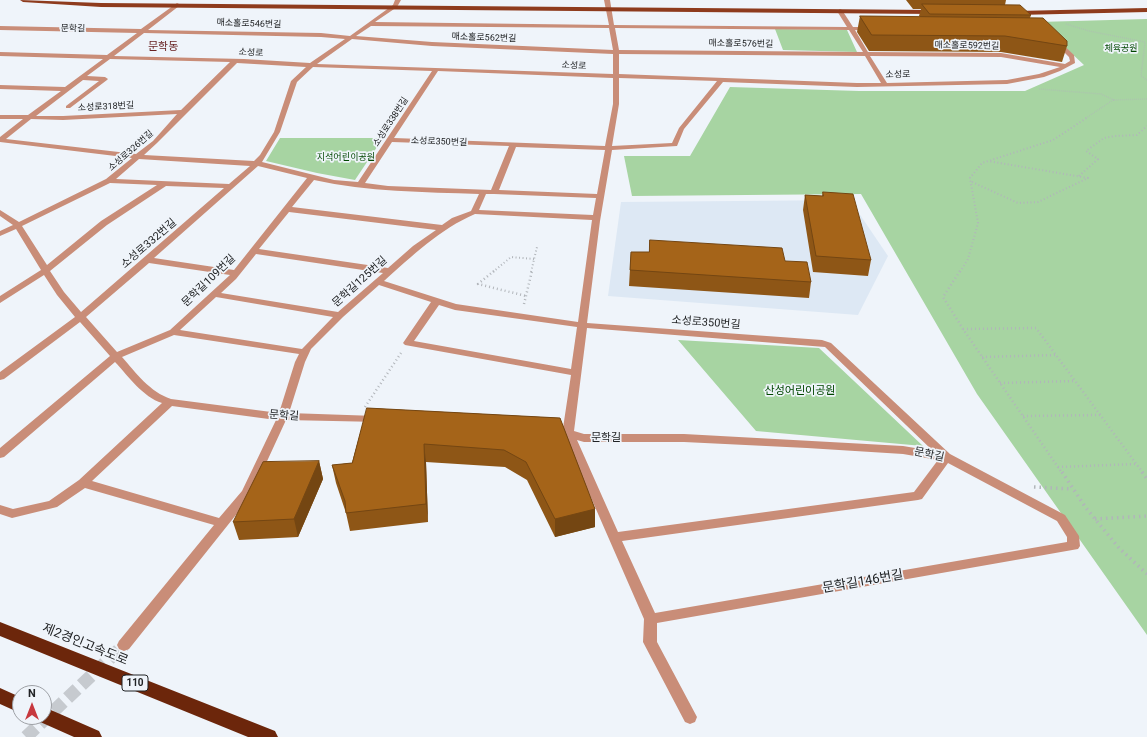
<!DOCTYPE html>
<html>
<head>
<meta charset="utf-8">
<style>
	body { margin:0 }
	#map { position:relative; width:1147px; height:737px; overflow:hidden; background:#eff4fa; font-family:Roboto,sans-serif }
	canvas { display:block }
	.north { position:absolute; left:12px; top:685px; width:40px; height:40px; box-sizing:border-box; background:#eff4fa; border:1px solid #9da0a5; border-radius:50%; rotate:0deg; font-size:11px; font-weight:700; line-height:16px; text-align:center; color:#212325 }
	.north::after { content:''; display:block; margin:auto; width:14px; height:18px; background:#c7383e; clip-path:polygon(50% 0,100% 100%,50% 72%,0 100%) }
</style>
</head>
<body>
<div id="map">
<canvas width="1147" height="737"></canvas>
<div class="north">N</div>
</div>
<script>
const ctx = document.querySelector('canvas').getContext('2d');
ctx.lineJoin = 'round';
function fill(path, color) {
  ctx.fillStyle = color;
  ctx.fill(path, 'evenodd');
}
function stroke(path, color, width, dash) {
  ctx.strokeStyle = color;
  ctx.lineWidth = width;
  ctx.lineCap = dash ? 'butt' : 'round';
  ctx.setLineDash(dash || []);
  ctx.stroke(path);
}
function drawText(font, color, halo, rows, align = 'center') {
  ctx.font = font + ' Roboto,"Noto Sans KR",sans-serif';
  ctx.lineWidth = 3.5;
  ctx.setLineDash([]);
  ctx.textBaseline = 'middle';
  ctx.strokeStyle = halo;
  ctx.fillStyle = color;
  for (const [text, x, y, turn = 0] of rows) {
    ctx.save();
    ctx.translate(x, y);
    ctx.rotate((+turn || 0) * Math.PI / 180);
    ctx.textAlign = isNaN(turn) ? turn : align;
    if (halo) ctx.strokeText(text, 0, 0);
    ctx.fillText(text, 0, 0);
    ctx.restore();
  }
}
fill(new Path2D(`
	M850 200 888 256 858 315 608 296 621 202Z`), '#dde8f4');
fill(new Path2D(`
	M1147 19V635L977 394 861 194 632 196 624 156H690L730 87 859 91H1025L1084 65 1038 22Z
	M775 29 847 30 857 52 783 50Z
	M280 138H383L355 180 317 173 266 161Z
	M678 340 819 348 923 446 756 431Z`), '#a7d4a2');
stroke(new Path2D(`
	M26 737 124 645`), '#c6cacf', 13, [13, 6]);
stroke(new Path2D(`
	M1066 24 1089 31 1145 42 1141 76 1147 80
	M1039 89 1101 94 1114 100
	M1086 118 1113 100 1147 99`), '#b1b5ba', 1.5, [0.5, 1.5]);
stroke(new Path2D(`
	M1079 176 1098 159 1086 151 1104 138 1115 136 1137 135 1147 126
	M972 182 1018 203 1038 202 1088 178 988 161
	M493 272 511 257 534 259
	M531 272 537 247
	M960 272 968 259 978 223 970 178 982 163 1053 140 1088 117`), '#b1b5ba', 2, [1, 2.5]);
stroke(new Path2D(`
	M494 271 478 284 526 296
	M960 271 943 297 963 329 1062 473
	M524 304 532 271
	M963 329 1036 328 1143 473
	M982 357 1056 355
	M1000 383 1075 381
	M365 407 401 353
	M1023 416 1100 415
	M1058 467 1136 464`), '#b1b5ba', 2.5, [1, 3]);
stroke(new Path2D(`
	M1062 472 1086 508 1119 548 1147 574
	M1142 472 1147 479
	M1034 487 1072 489
	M1095 519 1147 516`), '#b1b5ba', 3.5, [1.5, 4]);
fill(new Path2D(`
	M395 0H401L397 7 375 22 609 25 604 0H610L614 25 847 27 837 11 840 9 842 10 853 27H870L873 29 870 31 855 30 868 52 1001 53 1065 64 1070 61 1069 57 1054 42 1059 41 1074 55 1075 63 1060 71 1044 77 1007 84 857 87 723 82 684 129 677 146 612 150 600 221 587 323 822 340 831 343 950 454 1065 515 1079 536 1080 546 1078 549 657 623V642L697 717 695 722 690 724 685 722 643 642 644 619 564 436 548 431 547 428 548 425 552 424 563 428 571 375 405 345 403 343 431 302 379 285 343 317 311 349 305 362 289 413 376 416 380 418 381 420 380 422 286 420 251 496 129 649 124 651 119 649 117 645 119 641 214 525 85 488 57 507 12 518 0 514V505L13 509 49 501 79 480 162 403C143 397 129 377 115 362L4 457 0 458V448L110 356 80 322 4 379 0 380V372L75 317 57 295 44 275 0 303V296L41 270 16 229 0 236V231L13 225 0 216V210L19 222 106 179 132 158 0 142V137L23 119H0V115H28L61 91 0 89V85L65 87 103 59 0 56V52L107 55 137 33 0 30V26L141 29 177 3 179 4V6L148 30 321 33 350 36 393 5ZM371 26 609 28 613 50 432 42 356 36ZM615 28 849 30 863 52 619 50ZM144 33 321 37 345 39 310 63 244 59 114 56ZM352 39 432 46 613 54V74L317 64ZM619 54 865 56 881 83H857L619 74ZM870 56 1001 57 1060 67 1039 74 1007 80 887 83ZM110 59 230 62 181 110 63 116H36L83 80 99 81 66 106V108H70L107 80 108 79 105 77 87 76ZM237 63 306 67 291 81 274 132 260 155 254 161 144 155 157 143ZM313 67 432 71 358 182 334 180 262 162 280 132 297 82ZM438 71 613 78V104L605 146 394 138ZM619 78 717 81 679 128 672 143 612 146 619 104ZM177 114 153 141 136 154 6 139 31 119 63 120ZM392 142 509 146 491 190 388 186 365 183ZM516 147 605 150 597 194 499 190ZM139 159 250 166 229 184 116 179ZM258 166 307 178 234 270 154 258ZM314 180C368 192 424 192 479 194L471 211 452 218 442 225 292 207ZM110 183 157 185 101 221 47 265 22 226ZM166 186 224 188 81 312 64 292 50 271 107 225ZM486 194H494L596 198 593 215 479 210ZM289 212 436 230 413 246 388 268 259 249ZM475 214 592 220 578 322 456 304 384 281C412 256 440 229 475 214ZM256 254 383 273 338 312 221 293 236 279ZM149 263 230 275 170 330 117 352 86 317ZM216 297 333 317 302 349 180 330ZM439 305 455 310 577 327 571 369 414 341ZM587 328 825 347 933 451 903 446 684 434H584L574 431ZM174 335 299 354 295 362 279 413 171 399C150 392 136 373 122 357ZM172 406 276 420 242 491 219 518 92 481ZM577 440 584 442H684L807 448 903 454 938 460 914 492 618 532ZM948 463 1057 521 1067 537V542L655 613 622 541 918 500 922 499Z`), '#c98d78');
fill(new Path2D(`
	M20 0 101 3 933 10 936 12 933 14 101 7 23 2Z
	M1147 8V12L1017 15 1014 13 1017 11Z`), '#8e3b1d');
fill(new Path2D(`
	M0 622 275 731 278 737H248L0 636Z
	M0 688 20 697V713L0 704Z
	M44 707 99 731 102 737H74L38 721 36 717H44Z`), '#6c260b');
fill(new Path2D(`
	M906 0H1006L1005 5 1031 15 1030 18 1067 46 1062 62 1001 52 869 51 857 32 860 16 920 17 919 16 921 9H913Z
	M823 192 871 260 868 276 813 272 803 210 805 195 822 196Z
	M631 252 785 261 811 282 809 298 629 286Z
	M367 408 560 418 595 509V527L555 537 527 480 505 467 426 462 428 522 350 531 346 513 336 483 332 465 352 463Z
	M319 461 323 479 298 537 239 540 233 522Z`), '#8e5616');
fill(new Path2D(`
	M424 444 426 462 428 522 426 504Z
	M319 461 323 479 298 537 294 519Z
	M595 509V527L555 537V519Z`), '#744612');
const building = new Path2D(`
	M922 4 1020 5 1031 15 930 14Z
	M860 16 1043 18 1067 41V46L1005 36 872 35Z
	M823 192 853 194 871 260 816 256 805 195 823 196Z
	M650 240 782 248 785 261 807 262 811 282 630 270 631 252H649Z
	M367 408 560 418 595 509 555 519 526 462 504 450 424 444 426 504 346 513 345 501 332 465 352 463Z
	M319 461 294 519 233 522 263 462Z`);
fill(building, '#a56419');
stroke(building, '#744612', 1);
drawText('9px', '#212325', '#eff4fa', [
	["매소홀로546번길",249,24,2],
	["문학길",73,29,1],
	["매소홀로562번길",484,38,2],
	["매소홀로576번길",741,44,1],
	["매소홀로592번길",967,46,1],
	["소성로",251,53,3],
	["소성로",574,66,3],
	["소성로",898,75,-1],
	["소성로318번길",106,107,-3],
	["소성로338번길",391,122,-57],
	["소성로350번길",439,142,2],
	["소성로326번길",131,151,-41]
]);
drawText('9px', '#004700', '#eff4fa', [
	["체육공원",1121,49],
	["지석어린이공원",346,158]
]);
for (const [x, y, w] of [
	[135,683,26]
]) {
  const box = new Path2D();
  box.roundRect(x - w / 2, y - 8, w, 16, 3);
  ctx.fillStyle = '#eff4fa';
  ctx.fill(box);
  stroke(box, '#212325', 1);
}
drawText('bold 10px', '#212325', null, [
	["110",135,683]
]);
drawText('11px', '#682223', '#eff4fa', [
	["문학동",163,47]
]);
drawText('11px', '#212325', '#eff4fa', [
	["소성로332번길",149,244,-41],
	["문학길109번길",209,281,-44],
	["문학길125번길",360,282,-42],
	["소성로350번길",706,323,4],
	["문학길",284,416,4],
	["문학길",606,438],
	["문학길",929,455,12]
]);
drawText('11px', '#004700', '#eff4fa', [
	["산성어린이공원",800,391]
]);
drawText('13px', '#212325', '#eff4fa', [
	["문학길146번길",863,582,-10],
	["제2경인고속도로",85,645,22]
]);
</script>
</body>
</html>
